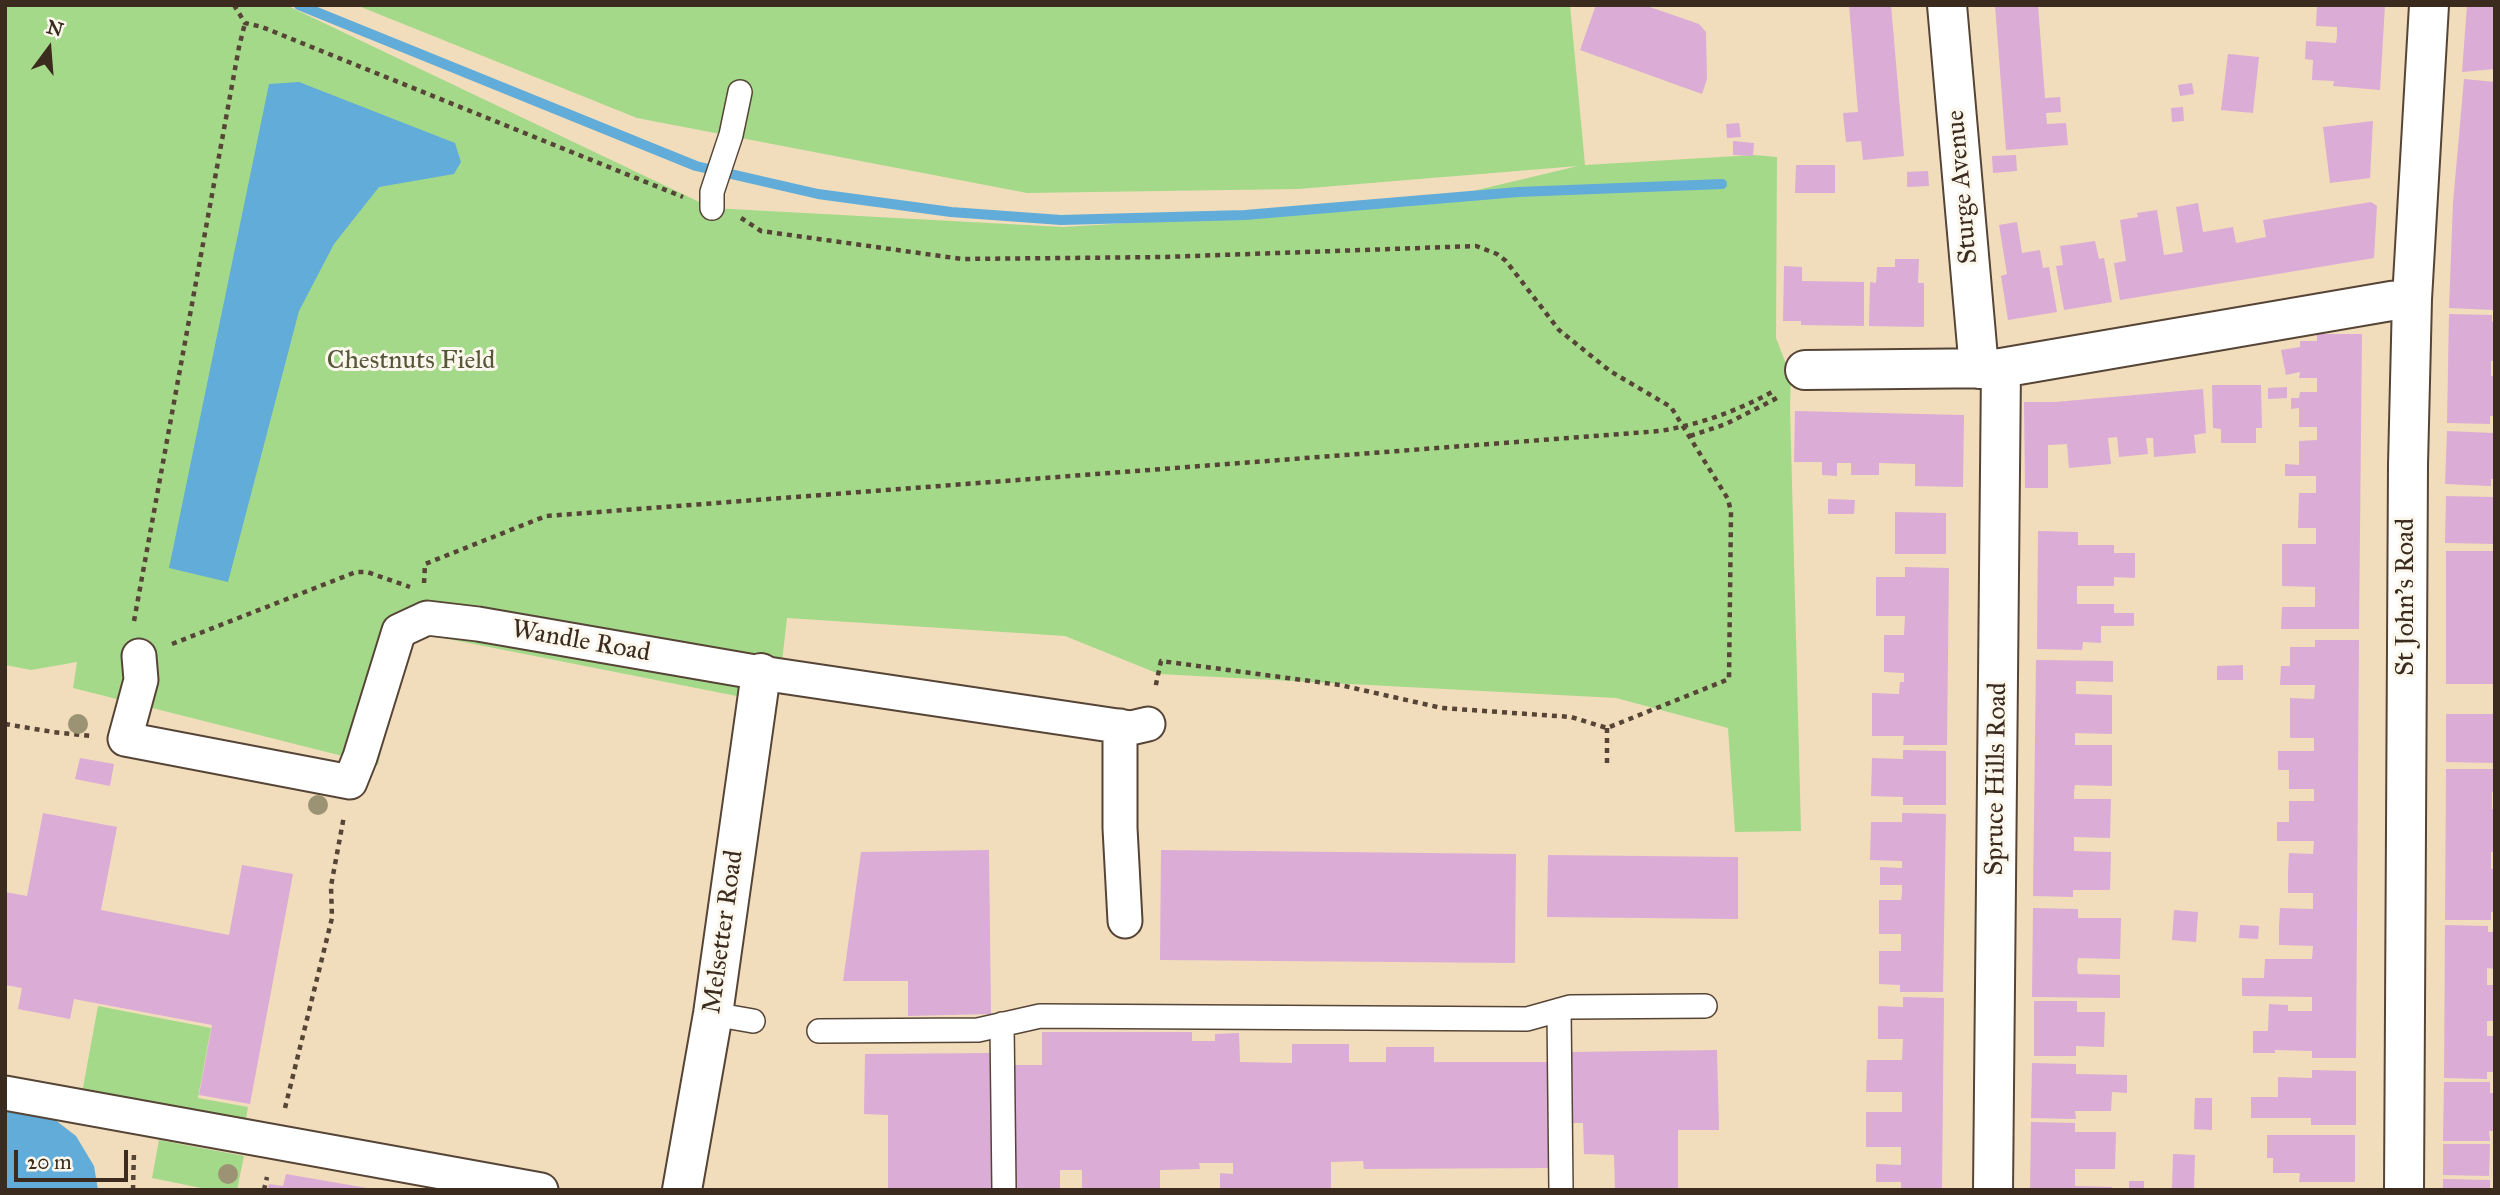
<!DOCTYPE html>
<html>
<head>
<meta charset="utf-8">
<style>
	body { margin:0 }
	#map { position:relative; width:2500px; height:1195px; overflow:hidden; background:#f1ddbc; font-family:"IM FELL Great Primer",serif }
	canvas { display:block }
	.frame { position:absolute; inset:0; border:7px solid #3b2a1e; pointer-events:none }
	.north { position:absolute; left:14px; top:14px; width:70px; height:70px; -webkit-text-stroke:5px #fbf7ec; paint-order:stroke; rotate:16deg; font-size:19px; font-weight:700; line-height:28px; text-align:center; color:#3b2a1e }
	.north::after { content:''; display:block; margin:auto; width:24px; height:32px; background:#3b2a1e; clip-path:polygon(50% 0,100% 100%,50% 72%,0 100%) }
	.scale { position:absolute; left:14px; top:1150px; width:114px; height:32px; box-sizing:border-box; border:4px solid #3b2a1e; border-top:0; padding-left:9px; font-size:21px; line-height:24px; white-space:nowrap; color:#3b2a1e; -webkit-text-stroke:5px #fbf7ec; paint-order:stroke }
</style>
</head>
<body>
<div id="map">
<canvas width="2500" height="1195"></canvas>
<div class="frame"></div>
<div class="north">N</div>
<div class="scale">20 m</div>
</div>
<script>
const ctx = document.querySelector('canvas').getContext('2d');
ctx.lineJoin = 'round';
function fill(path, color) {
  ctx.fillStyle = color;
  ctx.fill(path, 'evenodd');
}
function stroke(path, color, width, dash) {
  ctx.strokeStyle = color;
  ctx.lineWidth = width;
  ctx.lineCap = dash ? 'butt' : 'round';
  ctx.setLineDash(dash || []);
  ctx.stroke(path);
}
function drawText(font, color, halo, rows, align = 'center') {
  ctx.font = font + ' "IM FELL Great Primer",serif';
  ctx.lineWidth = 6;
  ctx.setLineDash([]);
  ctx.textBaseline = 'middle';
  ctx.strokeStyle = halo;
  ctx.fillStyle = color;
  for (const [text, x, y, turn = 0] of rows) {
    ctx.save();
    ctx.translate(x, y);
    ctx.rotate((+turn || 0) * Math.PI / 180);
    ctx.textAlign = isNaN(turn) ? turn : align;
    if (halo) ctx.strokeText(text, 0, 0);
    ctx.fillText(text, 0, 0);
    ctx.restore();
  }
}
fill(new Path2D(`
	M5 5H286L712 208 1063 227 1410 206 1578 166 1298 189 1027 193 637 118 356 5H1570L1585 165 1754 155 1777 157 1776 338 1791 377 1790 406 1801 831 1735 832 1728 728 1616 698 1159 674 1065 636 787 618 777 704 408 631 378 765 73 688 77 662 31 670 5 665Z
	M98 1006 211 1028 198 1098 248 1107 245 1124 82 1093Z
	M159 1140 244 1156 237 1190H211L152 1178Z`), '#a5d98a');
fill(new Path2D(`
	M299 82 455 143 461 162 454 174 379 187 334 244 299 311 228 582 169 568 269 84Z
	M5 1107 50 1116 76 1136 94 1166 98 1190H5Z`), '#61acd9');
stroke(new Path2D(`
	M299 5 696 166 818 194 951 212 1061 220 1245 215 1518 192 1722 184`), '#61acd9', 10);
fill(new Path2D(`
	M1596 5H1644L1699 24 1706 32 1707 79 1702 94 1580 50Z
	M1849 5H1891L1904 156 1863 160 1861 141 1846 142 1843 113 1858 112Z
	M1995 5H2038L2045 98 2060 97 2061 112 2046 113 2047 124 2066 123 2068 145 2006 150Z
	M2317 5H2385L2380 90 2333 86 2334 81 2312 80 2313 60 2305 59 2306 41 2336 43 2337 36V27L2316 26Z
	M2467 5H2495V69L2462 72Z
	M2228 54 2259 57 2253 113 2221 110Z
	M2464 79 2495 82 2494 310 2449 308 2453 203Z
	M2192 83 2194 94 2180 96 2178 85Z
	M2183 107 2184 121 2172 122 2171 108Z
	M2373 121 2370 178 2330 183 2323 127Z
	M1739 123 1741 137 1727 138 1726 124Z
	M1733 141 1754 143 1753 156 1733 155Z
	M2016 155 2017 171 1993 173 1992 156Z
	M1796 165H1835V193H1795Z
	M1928 171 1929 186 1907 187V172Z
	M2371 202 2377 206 2374 258 2120 300 2114 263 2126 261 2120 220 2138 217 2137 213 2157 210 2164 255 2183 252 2176 207 2198 203 2203 232 2233 227 2236 243 2266 237 2263 220Z
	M2017 222 2022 253 2040 250 2043 268 2049 267 2057 312 2008 320 2001 276 2007 274 1999 225Z
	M2095 241 2099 259 2104 258 2112 302 2064 310 2056 266 2063 265 2060 246Z
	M1895 259H1919L1918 283H1924V327L1869 326 1870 282 1876 283 1877 267H1895Z
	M1784 266 1802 267V281L1864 282V326L1801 325V321H1783Z
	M2449 314 2492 315V322H2495V361H2491V376H2495V416H2490V424L2447 423Z
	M2317 334H2362L2359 629H2281L2282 607H2315V587L2282 586V544H2316V528H2298L2299 493H2316V476H2285V464L2299 465V441L2317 440V427H2299V408L2291 409V398H2299L2300 392H2317V378H2299L2300 372 2286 375 2281 350 2300 347V341H2317Z
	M2212 385H2261L2262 428H2256V443H2221V429L2213 428Z
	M2287 387V398L2268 399V388Z
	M2203 389 2206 433 2194 435 2196 453 2154 457 2153 438H2146L2148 454 2119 457 2117 437 2108 438 2111 464 2069 468 2067 444 2048 445V488H2025L2024 402H2055Z
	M1795 411 1964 415 1963 487 1915 486V464L1879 463V475H1851V463H1837V476L1822 475V462H1794Z
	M2447 431 2493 433 2495 479H2491V486L2445 484Z
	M2446 496 2495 497V544L2445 543Z
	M1828 499 1855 500 1854 514H1828Z
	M1895 512 1946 513V554H1895Z
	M2038 531 2078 532V545H2114V553H2135V578L2114 577V586H2077V604H2114V613H2134V626H2101V643L2083 642 2082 650 2037 649Z
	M2446 551H2493L2495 645H2493V684H2446Z
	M1905 567 1949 568 1947 745H1903L1904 736H1872V693L1899 694 1900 682H1904V673L1884 672V635H1904L1905 616H1876V577H1905Z
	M2315 640H2359L2356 1058H2312V1051L2275 1050V1053H2253V1031H2268L2269 1004 2288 1005V1011H2312V997L2242 996V978H2264L2265 959H2312L2313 946 2279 945V926L2280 908 2313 909V893H2288V874L2289 853 2313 854 2314 841H2277V822H2289V801H2314V789H2289V770H2278V751H2314V738H2290V698L2314 699 2315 685H2280L2281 666H2290V647H2315Z
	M2036 660 2113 661V682L2076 681V694L2112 695V734L2075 733V745H2112V786L2075 785 2074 792V799H2111L2110 838 2074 837V851L2111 852 2110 890H2073V897L2033 896Z
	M2243 665V680H2217V666Z
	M2446 714H2494L2493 763 2446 762Z
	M1903 750 1946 751V805H1903V797L1871 796 1872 758 1903 759Z
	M80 758 114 764 110 786 75 779Z
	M2446 769H2495V792H2492V809H2495V852H2491V869H2495V912H2491V920H2445Z
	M43 813 117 827 101 910 229 935 242 865 293 874 250 1104 199 1095 212 1025 74 999 70 1019 18 1009 22 988 5 985V892L27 896Z
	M1902 813 1946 814 1943 992H1900V985L1879 984V951H1901V934H1879V900H1901L1902 893V885H1880V867L1902 868V861L1870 860 1871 822H1902Z
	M989 850 991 1014 908 1016V981H843L861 852Z
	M1161 850 1516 854 1515 963 1160 960Z
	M1548 855 1738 857V919L1547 917Z
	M2033 908 2078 909V918H2121L2120 959 2078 958 2077 967 2078 974 2120 975V998L2032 997Z
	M2174 910 2198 912 2196 942 2172 940Z
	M2240 925 2259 926 2258 939 2239 938Z
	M2445 925 2488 926V932H2495V969L2487 968V985H2495V1021H2487V1036H2495V1072H2487V1079L2444 1078Z
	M1903 997 1944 998 1942 1190H1901V1182H1876V1164L1901 1165V1147H1866V1112H1902V1092H1866L1867 1060H1902L1903 1039H1878V1006L1903 1007Z
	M2034 1001H2077V1012H2105L2104 1047 2076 1046V1056H2034Z
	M1042 1032H1192V1041H1215V1034L1239 1033 1240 1062 1292 1063V1044H1349V1062H1386V1047H1434V1062H1549L1550 1168 1364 1169 1363 1161 1331 1162V1190H1220V1173L1233 1174V1163H1199L1200 1169 1160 1170V1190H1082V1170H1060V1190H1015V1065H1042Z
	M1717 1050 1719 1130H1678V1190H1615L1614 1155 1584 1154 1583 1123H1573L1572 1052Z
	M991 1053 993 1190H888V1115L864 1114 865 1054Z
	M2032 1063 2076 1064V1074L2127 1075V1093L2112 1092 2111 1111H2075L2076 1119 2031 1118Z
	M2312 1070 2356 1071V1125H2311V1118H2251V1097H2278V1077L2312 1078Z
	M2444 1082H2490V1093H2495V1131H2489L2490 1141H2443Z
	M2195 1098H2212V1130L2194 1129Z
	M2031 1122 2075 1123V1132H2116L2115 1169H2075V1186L2112 1187V1190H2030Z
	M2267 1135H2355V1182H2299L2300 1173H2273V1158H2267Z
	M2443 1144H2490L2489 1176 2443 1175Z
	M2173 1154 2195 1155 2194 1190H2172Z
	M286 1174 367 1188V1190H267L269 1184 283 1186Z
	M2443 1179 2490 1180V1190H2443Z
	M2129 1181H2144V1190H2129Z`), '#dbacd5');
const service = new Path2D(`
	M712 208V192L731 135 740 92
	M1559 1010 1561 1190
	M713 1014 753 1021
	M1002 1024 1004 1190
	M819 1031 978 1030 1040 1016 1527 1019 1570 1007 1705 1006`);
const pedestrian = new Path2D(`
	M139 656 141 680 125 739 350 782 360 757 399 631 427 618 478 624 761 673 1131 728 1148 724
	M1120 726V828L1125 921
	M5 1093 541 1190`);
const minor = new Path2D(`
	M1947 5 1979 369
	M1805 370 2001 368 2391 301 2412 299
	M682 1190 713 1014 761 673
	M1993 1190 2001 368
	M2404 1190 2408 465 2412 299 2429 5`);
stroke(service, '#564536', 26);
stroke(pedestrian, '#564536', 37);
stroke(minor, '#564536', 42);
stroke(new Path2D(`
	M234 5 245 23 262 27 683 197
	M741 218 761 231 962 259 1164 257 1476 246 1497 254 1506 261 1559 330 1610 371 1671 407 1728 499 1731 512 1729 679 1607 728 1571 717 1442 708 1340 685 1161 661 1155 689
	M1690 436 1726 424 1779 397
	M424 583 425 564 546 516 1660 431C1701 424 1737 411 1774 391
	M134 621 239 47 245 23
	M172 644 356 572H367L410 587
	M5 724 53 732 91 736
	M1607 763V728
	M285 1108 332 918 331 886 344 816
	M133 1190 134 1152
	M264 1190 267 1177`), '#564536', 4.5, [5, 5]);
stroke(service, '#fff', 23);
stroke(pedestrian, '#fff', 33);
stroke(minor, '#fff', 38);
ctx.fillStyle = '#9c9374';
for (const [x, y] of [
	[78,724],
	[318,805],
	[228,1174]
]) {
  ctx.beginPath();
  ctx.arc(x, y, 10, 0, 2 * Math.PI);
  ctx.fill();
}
drawText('26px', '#3b2a1e', '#fbf7ec', [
	["Sturge Avenue",1963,187,-95],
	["St John's Road",2407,597,-90],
	["Wandle Road",581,642,10],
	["Spruce Hills Road",1997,779,-89],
	["Melsetter Road",724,932,-82]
]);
drawText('26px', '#565639', '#fbf7ec', [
	["Chestnuts Field",411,362]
]);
</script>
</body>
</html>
